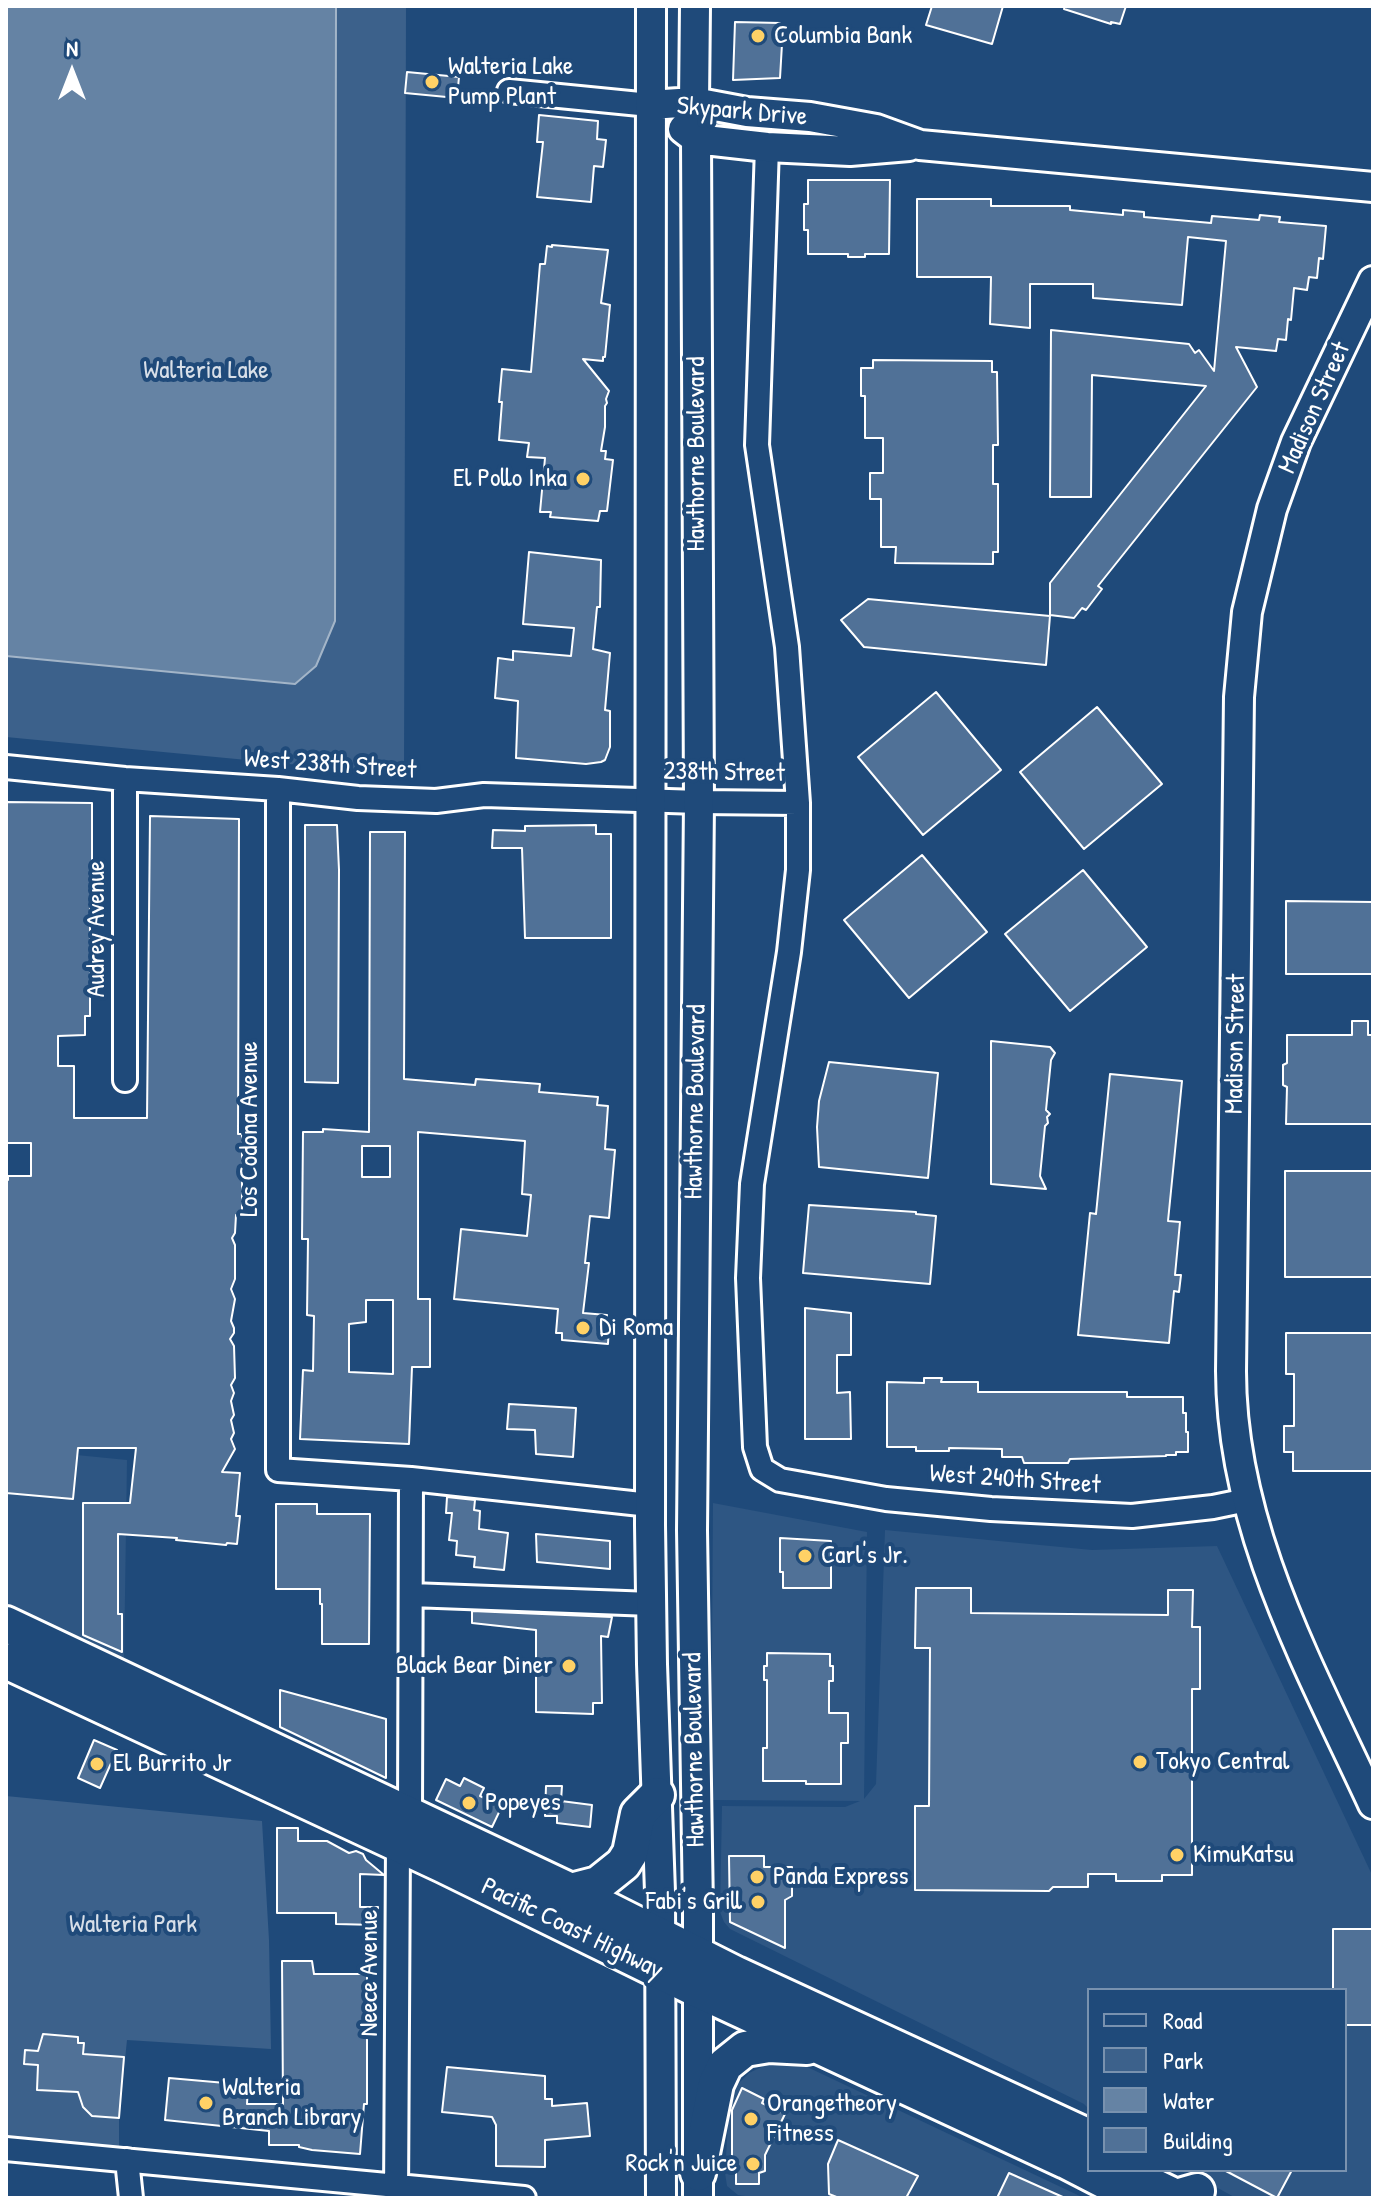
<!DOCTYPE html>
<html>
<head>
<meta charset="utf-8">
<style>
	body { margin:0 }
	#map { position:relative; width:1379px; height:2204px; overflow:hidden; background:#1f4a7a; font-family:"Patrick Hand",sans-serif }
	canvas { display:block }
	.frame { position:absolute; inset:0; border:8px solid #fff; pointer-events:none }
	.legend { position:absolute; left:1087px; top:1988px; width:260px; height:184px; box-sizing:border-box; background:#1f4a7a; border:2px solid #7992af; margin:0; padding:10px 14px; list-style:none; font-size:24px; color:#fff }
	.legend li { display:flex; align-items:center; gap:16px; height:40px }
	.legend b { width:40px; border:2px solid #7992af }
	.north { position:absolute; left:32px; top:32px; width:80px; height:80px; -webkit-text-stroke:6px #1f4a7a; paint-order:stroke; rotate:0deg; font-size:22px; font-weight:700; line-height:32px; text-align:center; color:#fff }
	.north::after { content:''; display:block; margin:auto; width:28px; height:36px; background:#fff; clip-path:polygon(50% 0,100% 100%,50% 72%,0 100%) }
</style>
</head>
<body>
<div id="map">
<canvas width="1379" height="2204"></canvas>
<div class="frame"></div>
<ul class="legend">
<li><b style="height:10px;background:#1f4a7a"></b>Road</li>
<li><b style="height:22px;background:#3c618b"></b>Park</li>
<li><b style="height:22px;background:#6583a4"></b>Water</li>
<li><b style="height:22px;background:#507197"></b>Building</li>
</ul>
<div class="north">N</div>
</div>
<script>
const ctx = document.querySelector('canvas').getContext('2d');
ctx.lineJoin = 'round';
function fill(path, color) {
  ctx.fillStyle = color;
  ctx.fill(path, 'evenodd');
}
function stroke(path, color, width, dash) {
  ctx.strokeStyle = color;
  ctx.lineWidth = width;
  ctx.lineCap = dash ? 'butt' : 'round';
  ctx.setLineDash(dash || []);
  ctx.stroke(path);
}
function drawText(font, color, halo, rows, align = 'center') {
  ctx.font = font + ' "Patrick Hand",sans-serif';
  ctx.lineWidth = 8;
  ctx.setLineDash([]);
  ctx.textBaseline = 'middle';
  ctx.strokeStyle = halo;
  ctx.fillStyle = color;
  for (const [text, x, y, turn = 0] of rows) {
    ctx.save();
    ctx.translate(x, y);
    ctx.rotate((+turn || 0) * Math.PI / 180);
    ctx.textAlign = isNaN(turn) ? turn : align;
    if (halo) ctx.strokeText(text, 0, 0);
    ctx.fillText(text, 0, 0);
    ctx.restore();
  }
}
fill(new Path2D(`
	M6 1448 127 1460 124 1663 6 1608Z
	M713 1503 867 1532 864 1799 876 1784 885 1530 1092 1550 1217 1546 1373 1877V2198H1236L1185 2170H1345V1990H1089V2109L1084 2104 730 1929 724 1922 720 1912 722 1806 845 1807 860 1801 711 1800Z
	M784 2056 1084 2198H759L738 2195 727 2186 725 2173 729 2107 737 2085 749 2073Z`), '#2e5683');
fill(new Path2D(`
	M6 6H406L404 775 6 737Z
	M6 1796 262 1821 269 1940 271 2049 127 2040 119 2118V2153L6 2137Z`), '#3c618b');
const water = new Path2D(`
	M6 6H336L335 621 316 666 295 684 6 656Z`);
fill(water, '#6583a4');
stroke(water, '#a3b5c8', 2);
const building = new Path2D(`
	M932 6H1003L992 44 926 25Z
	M1065 6H1126L1120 24 1111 22V24L1064 9Z
	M735 22 780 23V27H783L780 78 733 80Z
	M407 72 459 77 457 98 405 93Z
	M539 115 598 121 597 139 606 140 603 167 594 166 591 202 537 197 543 142H537Z
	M808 180H890L889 254H865V257H848V254H808V230H804V204H808Z
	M917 199H991V206H1070V210L1123 215V210L1144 212V217L1211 223 1212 216 1259 220 1260 215 1280 217 1279 222 1326 226 1323 259 1319 258 1317 278 1309 277 1307 290 1294 288 1291 320 1288 319 1286 340 1278 339 1276 351 1236 347 1257 387 1098 586 1102 589 1086 610 1082 608 1074 618 1050 615V583L1206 386 1092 375 1091 497H1050L1051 330 1189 344 1195 353 1199 350 1214 371 1226 241 1188 237 1182 305 1093 298V284H1030V328L990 324 991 277H917Z
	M552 245 608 250 601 303 610 305 605 357H603V361L583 359 609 391 606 399 607 403 605 406V427L601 451H606L605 459 613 460 607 511H600L598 521 550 517 551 512H540L545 458 527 457 529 443 499 440 502 402H499L502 369 531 372 540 264H545L547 246 552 247Z
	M873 360 992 361V372H997L998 445H993V484H998V552H993V564L895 563 896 547H881V499H870V473H883V438H865V396H861V368H873Z
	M529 552 601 560 600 607H597L593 649 610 653 605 710 610 711V747L605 760 601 762 586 764 516 758 518 701 495 698 498 658 513 660V651L571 656 574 628 523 624Z
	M868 599 1050 616 1046 665 864 647 841 620Z
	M936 692 1001 770 923 835 858 757Z
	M1097 707 1162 784 1084 849 1020 772Z
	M6 802 92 803V907H90V1016H85V1035L58 1036V1066H74V1118H147L150 816 239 819 238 1134H242V1215H236L235 1233 232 1238 235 1245V1279L231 1289 235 1299 231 1321 234 1328V1333L230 1339 234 1346 235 1378 231 1385 234 1393 231 1401 234 1415 231 1420 234 1433 231 1439 235 1449 222 1472 240 1473 236 1516H240L237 1544 227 1543 226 1545 176 1540 177 1538 118 1534V1614H122V1652L83 1635V1503H130L136 1448H78L73 1499 6 1493V1180H8V1176H31V1143H6Z
	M305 825H337L339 870 338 1083 305 1082Z
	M596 825V834H611V938H525L522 848H492L493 830 525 831V826Z
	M370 832H405L404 1079 475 1085 476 1079 540 1084 539 1092 598 1097 597 1105 608 1106 605 1149 615 1150 609 1218 590 1216 585 1263H589L583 1313 607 1315 606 1324H609L608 1344 562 1340V1333H556L558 1309 454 1299 461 1229 527 1236 531 1195 522 1194 525 1141 418 1132V1299H430V1367H412L409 1444 300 1439 303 1370 313 1371 314 1316 307 1315 308 1239H302L303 1132H323V1129L369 1132ZM362 1146H390V1177H362ZM366 1300H393V1374L349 1372V1324L366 1322Z
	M922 855 987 932 909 998 844 920Z
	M1083 870 1147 947 1070 1011 1005 934Z
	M1286 901 1373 902V974H1286Z
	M1352 1021H1368V1035H1373V1124H1286L1287 1087 1283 1085V1065L1287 1063V1035H1352Z
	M991 1041 1050 1047 1055 1053 1051 1060 1046 1110 1050 1114 1047 1117 1048 1123 1045 1126 1040 1176 1046 1189 991 1184Z
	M829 1062 938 1073 928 1178 819 1167 817 1127 819 1101Z
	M1110 1074 1182 1081 1168 1221 1180 1222 1175 1275H1181L1179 1292 1174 1291 1169 1343 1078 1335 1090 1213 1096 1214Z
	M1285 1171H1373V1277H1285Z
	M809 1205 916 1212V1214L936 1216 930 1284 803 1273Z
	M805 1308 851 1313V1355H837V1393L850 1392 851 1439H805Z
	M1286 1333H1373V1471H1293V1452H1284V1426H1294V1374H1286Z
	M924 1378H942L941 1382H978V1392H1127V1397H1183V1413H1186V1432H1188V1452H1176V1455H1166V1456L1070 1459 1068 1463H1024L1022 1457H1002V1449L949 1448V1451H916V1447H887V1382L924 1383Z
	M509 1404 576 1408 573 1457 536 1454 535 1430 507 1429Z
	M447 1497 475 1500 474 1510 480 1511 479 1529 508 1533 504 1570 474 1567 475 1557 456 1555 457 1541 449 1540 452 1513H446Z
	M276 1504H317V1514H370L369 1644H322V1604H320V1589H276Z
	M536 1534 610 1541V1569L537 1562Z
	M780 1538 831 1541V1588H783V1572H780Z
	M916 1588H971V1613L1168 1615V1590H1193L1192 1627H1200V1689H1192V1875H1162V1881H1116V1874H1088V1887H1053L1049 1891 915 1890V1806H929L930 1648H915Z
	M472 1611 612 1617 608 1637 601 1636 602 1703H593V1714L536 1712V1630L472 1623Z
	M767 1653 830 1654V1666H833V1681H829V1713H848V1743H841V1784H806V1781H763V1748H767V1680H764V1666H767Z
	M280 1690 386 1719V1778L280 1727Z
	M94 1740 117 1750 100 1788 78 1778Z
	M464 1778 484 1788 480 1796 502 1806 492 1827 436 1800 446 1779 460 1786Z
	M546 1786H562L561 1801 592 1805 590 1827 557 1823V1816H545Z
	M277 1828H298V1841H327L349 1853 356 1851 363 1854 366 1860 384 1875 360 1874V1907H378L377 1925 336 1924V1913H277Z
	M729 1856H764V1867H792V1896L785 1900V1948L730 1922Z
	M1333 1929H1373V2025H1345V1990H1333Z
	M282 1961H312L314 1974H367V2104H364L360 2154 312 2150 299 2147V2145H269V2131L165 2120 169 2078 248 2085 247 2104H283Z
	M43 2034 78 2037V2043H84L83 2054 124 2057 119 2118 92 2116 83 2107 78 2092 37 2090 38 2065 24 2064 25 2050 38 2051Z
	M447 2067 545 2076V2099H552V2106L587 2103 590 2136 545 2140V2167L496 2166V2125L492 2117 442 2112Z
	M742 2088 764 2099 762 2103 785 2114 765 2155V2171L759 2173V2184H736V2170H732V2110Z
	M838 2140 918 2176 906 2198H839L829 2194 828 2164Z
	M1224 2170H1292L1277 2198Z
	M1009 2173 1065 2198H997Z`);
fill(building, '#507197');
stroke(building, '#fff', 2);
const minor = new Path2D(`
	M509 91 650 105
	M767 147 757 445 787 647 798 803V870L789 952 752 1184 748 1278 755 1447 762 1469 780 1480 886 1499 991 1509 1132 1516 1213 1507 1247 1500
	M6 767 125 779 278 789 358 798 436 801 484 795 699 802 798 803
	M125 779V1080
	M278 789V1470L411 1479 650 1505
	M411 1595 652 1604
	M410 1814 411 1479
	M6 2149 524 2198
	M127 2160 131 2198
	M396 2198 398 1845`);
const major = new Path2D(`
	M651 6 650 1525 652 1664 660 1892 661 2198
	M695 6 694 102 696 139 699 802 692 1530 698 1910V2198
	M650 105 694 102 747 112 810 117 876 129 920 145 1373 187
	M683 129 696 139 767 147 850 151 909 146
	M1373 281 1296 442 1272 509 1247 612 1239 697 1231 1371C1231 1527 1309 1666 1373 1804`);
const highway = new Path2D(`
	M6 1624 571 1891 736 1974 1089 2137
	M6 1661 443 1865 698 1990 1066 2161 1138 2198
	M571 1891 598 1884 623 1864 630 1853 638 1814 657 1795
	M1120 2170 1176 2197 1197 2191
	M698 2173 716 2084 725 2065 745 2049 769 2045 807 2047`);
stroke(minor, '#fff', 28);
stroke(major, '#fff', 34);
stroke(highway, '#fff', 40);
stroke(minor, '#1f4a7a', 22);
stroke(major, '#1f4a7a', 28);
stroke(highway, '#1f4a7a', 34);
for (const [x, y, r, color] of [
	[758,36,8,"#ffd166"],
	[432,82,8,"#ffd166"],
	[583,479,8,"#ffd166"],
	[583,1328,8,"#ffd166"],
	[805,1556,8,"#ffd166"],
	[569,1666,8,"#ffd166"],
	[1140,1762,8,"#ffd166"],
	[97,1764,8,"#ffd166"],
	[469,1803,8,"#ffd166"],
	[1177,1855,8,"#ffd166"],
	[757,1877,8,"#ffd166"],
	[758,1902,8,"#ffd166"],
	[206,2103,8,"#ffd166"],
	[751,2119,8,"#ffd166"],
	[753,2164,8,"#ffd166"]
]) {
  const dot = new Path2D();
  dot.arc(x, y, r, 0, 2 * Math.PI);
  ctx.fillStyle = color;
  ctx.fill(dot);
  stroke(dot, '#1f4a7a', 3);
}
drawText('26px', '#fff', '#1f4a7a', [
	["Columbia Bank",774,36],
	["Walteria Lake",448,67],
	["Pump Plant",448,97],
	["El Pollo Inka",567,479,"right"],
	["Di Roma",599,1328],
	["Carl's Jr.",821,1556],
	["Black Bear Diner",553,1666,"right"],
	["Tokyo Central",1156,1762],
	["El Burrito Jr",113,1764],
	["Popeyes",485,1803],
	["KimuKatsu",1193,1855],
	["Panda Express",773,1877],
	["Fabi's Grill",742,1902,"right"],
	["Walteria",222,2088],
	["Branch Library",222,2118],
	["Orangetheory",767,2104],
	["Fitness",767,2134],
	["Rock'n Juice",737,2164,"right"]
], 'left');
drawText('26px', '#fff', '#1f4a7a', [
	["Skypark Drive",742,112,5],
	["Madison Street",1315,408,-66],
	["Hawthorne Boulevard",697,454,-90],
	["West 238th Street",330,765,4],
	["238th Street",724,773,1],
	["Audrey Avenue",97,929,-90],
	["Madison Street",1236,1044,-89],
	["Hawthorne Boulevard",696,1102,-89],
	["Los Codona Avenue",250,1129,-90],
	["West 240th Street",1015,1480,4],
	["Hawthorne Boulevard",695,1750,-91],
	["Pacific Coast Highway",572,1929,26],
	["Neece Avenue",370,1973,-90]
]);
drawText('26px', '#d8dfe8', '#1f4a7a', [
	["Walteria Lake",206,371],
	["Walteria Park",133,1925]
]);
</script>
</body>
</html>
